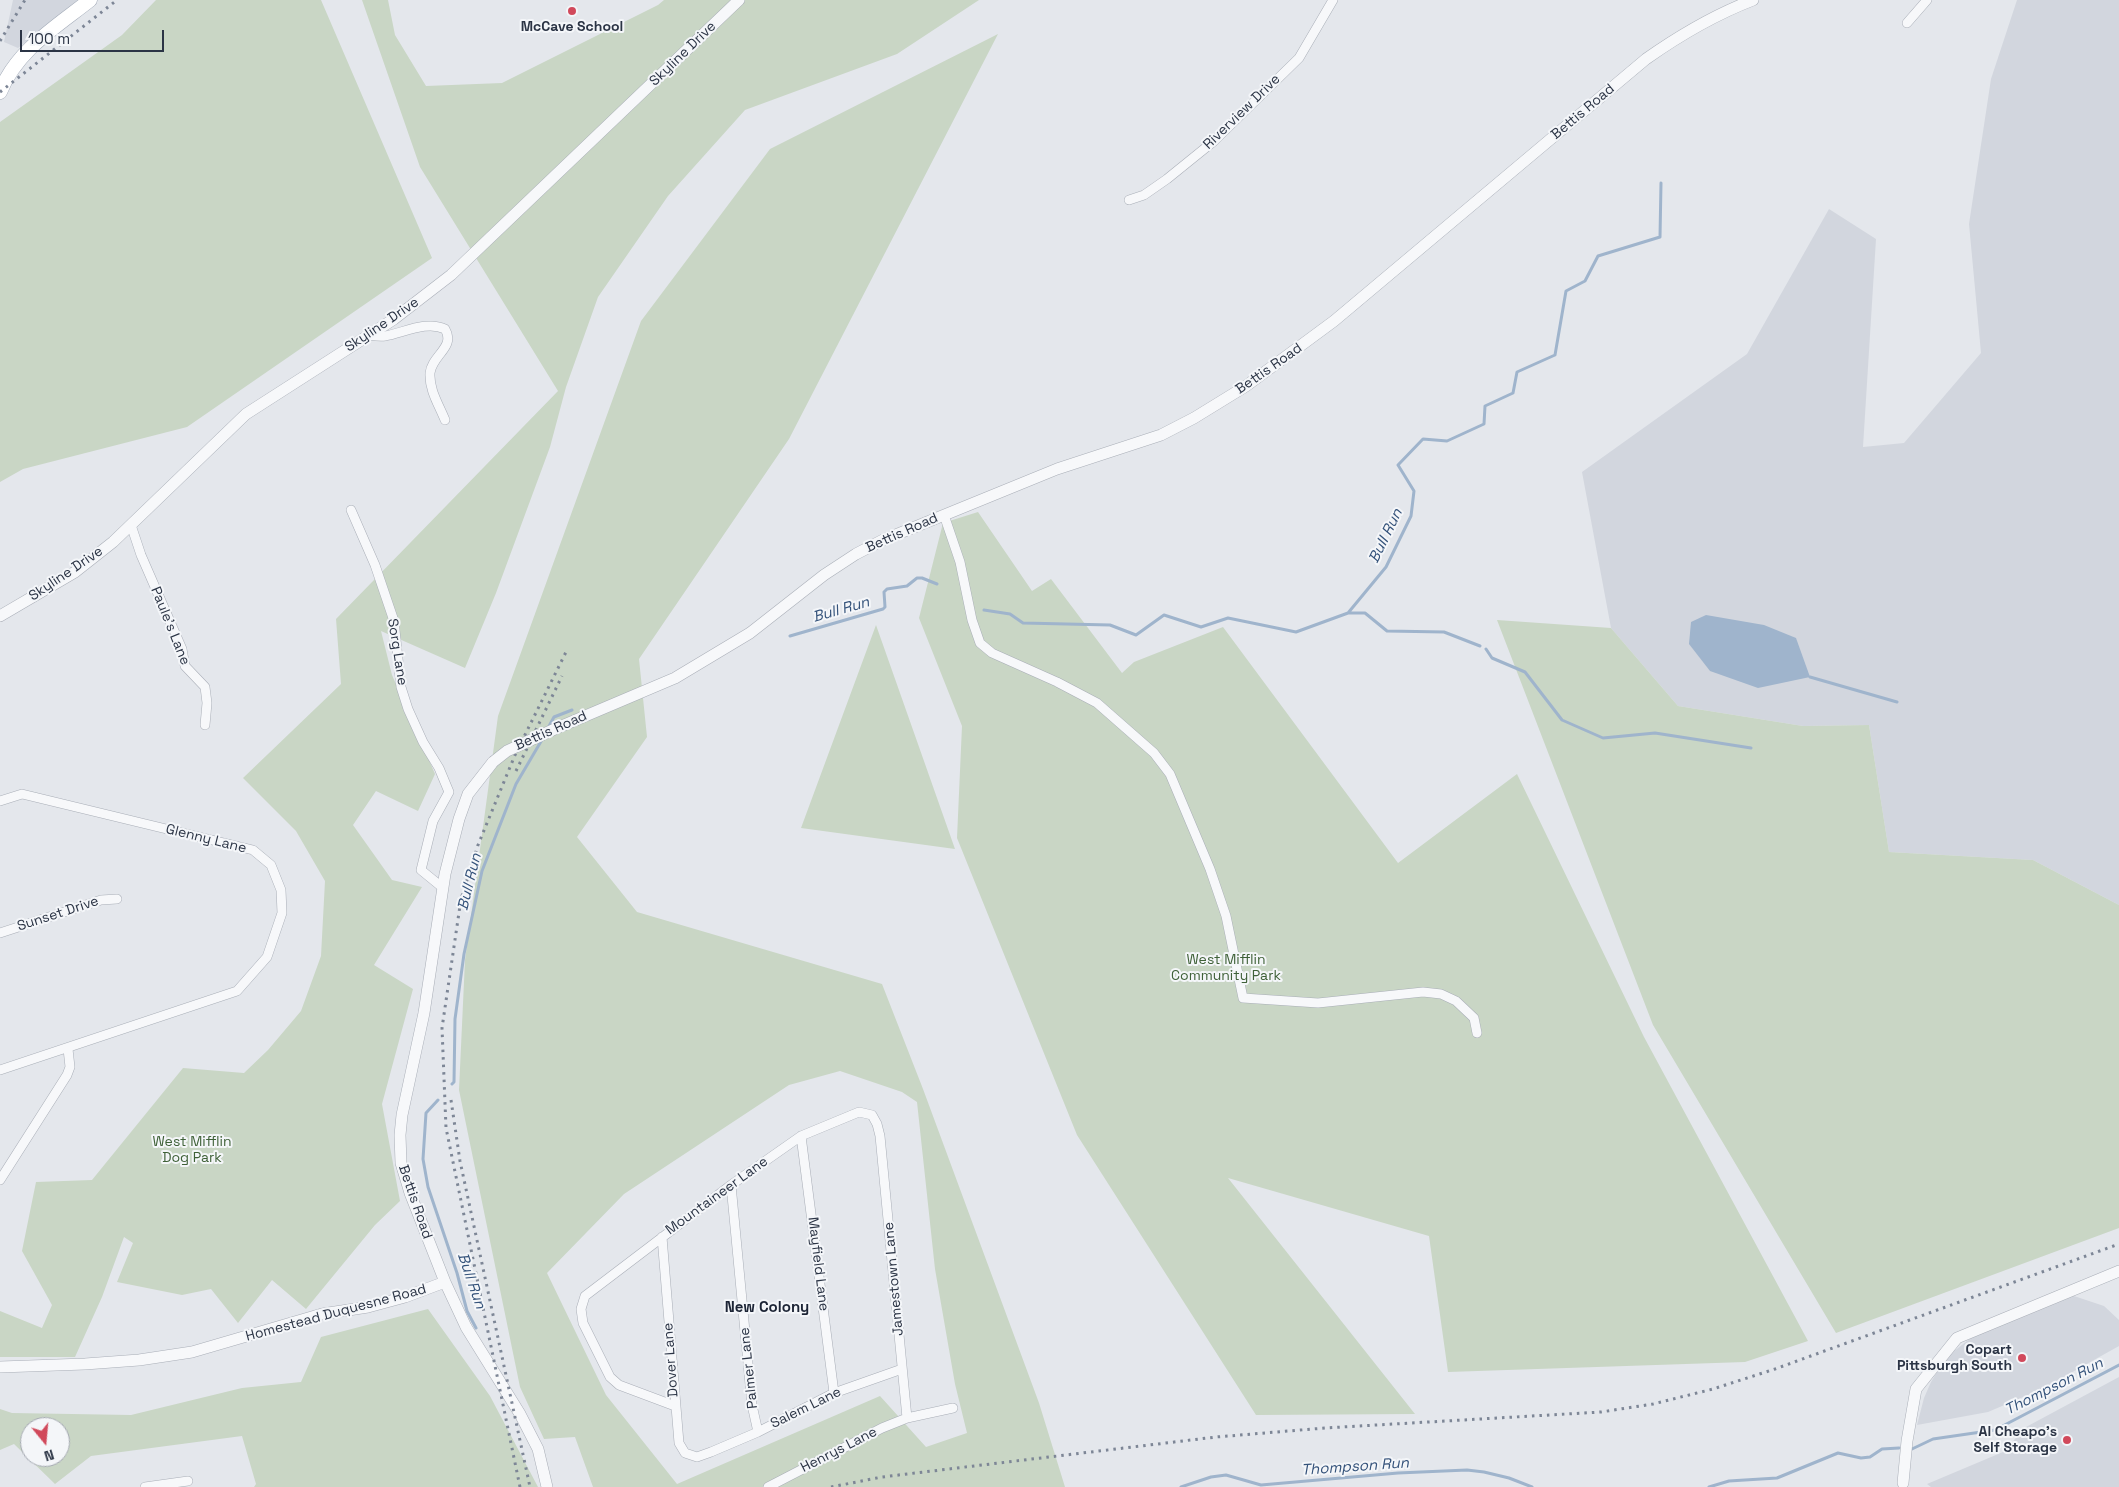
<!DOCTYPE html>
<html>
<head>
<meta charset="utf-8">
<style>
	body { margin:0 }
	#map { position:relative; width:2119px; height:1487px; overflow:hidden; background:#e4e7ec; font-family:"Space Grotesk",sans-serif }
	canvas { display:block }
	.north { position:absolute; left:20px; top:1417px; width:50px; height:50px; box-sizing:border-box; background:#f4f6f9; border:1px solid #a4a8b1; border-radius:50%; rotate:163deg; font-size:14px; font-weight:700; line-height:20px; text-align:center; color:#2b3445 }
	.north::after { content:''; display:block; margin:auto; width:18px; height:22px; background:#d1495b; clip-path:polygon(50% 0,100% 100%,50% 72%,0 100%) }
	.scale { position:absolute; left:20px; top:30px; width:144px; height:22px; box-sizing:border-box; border:2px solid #2b3445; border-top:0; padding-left:6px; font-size:15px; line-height:18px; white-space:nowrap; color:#2b3445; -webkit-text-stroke:4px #f4f6f9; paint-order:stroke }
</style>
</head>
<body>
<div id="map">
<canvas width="2119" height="1487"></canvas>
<div class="north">N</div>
<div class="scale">100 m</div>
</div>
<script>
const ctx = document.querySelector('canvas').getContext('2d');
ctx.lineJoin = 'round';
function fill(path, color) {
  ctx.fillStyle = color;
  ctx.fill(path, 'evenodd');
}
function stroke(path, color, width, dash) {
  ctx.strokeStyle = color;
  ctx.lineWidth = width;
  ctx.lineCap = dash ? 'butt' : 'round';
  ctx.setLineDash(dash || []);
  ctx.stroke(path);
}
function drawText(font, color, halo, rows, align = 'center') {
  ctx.font = font + ' "Space Grotesk",sans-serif';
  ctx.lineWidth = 4;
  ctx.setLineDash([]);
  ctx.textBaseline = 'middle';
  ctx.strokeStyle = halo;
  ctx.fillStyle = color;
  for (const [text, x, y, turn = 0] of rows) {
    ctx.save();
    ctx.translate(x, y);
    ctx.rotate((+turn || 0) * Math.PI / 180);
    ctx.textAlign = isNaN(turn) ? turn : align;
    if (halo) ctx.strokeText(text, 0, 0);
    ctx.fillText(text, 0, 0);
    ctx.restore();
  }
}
fill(new Path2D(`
	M13 0H79L18 48 4 42Z
	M2017 0H2119V905L2033 860 1889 852 1869 725 1803 726 1678 706 1611 628 1582 472 1747 354 1829 209 1876 239 1863 447 1904 443 1981 353 1969 224 1991 79Z
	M2071 1295 2104 1306 2119 1320V1346L2042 1389 1988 1412 1917 1425 1924 1398 1931 1382 1942 1364 1953 1352 1972 1337Z
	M2119 1377V1487H1931L1927 1484 2003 1452 2026 1427Z`), '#d2d6de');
fill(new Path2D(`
	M156 0H321L432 258 187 427 23 469 0 482V122L122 35Z
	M362 0H388L395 35 426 86 502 83 658 5 664 0H979L897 54 745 110 668 196 598 297 566 387 550 447 496 593 465 668 381 631 392 675 435 774 418 811 376 791 353 825 392 880 422 887 374 965 413 989 382 1104 400 1201 375 1225 306 1309 272 1280 238 1323 211 1289 182 1295 117 1282 133 1243 124 1237 102 1297 75 1357H0V1311L42 1328 52 1305 22 1251 36 1182 92 1180 183 1068 244 1073 268 1050 301 1011 321 956 325 881 296 831 243 778 341 684 336 619 558 391 420 167Z
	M998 34 789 439 639 659 647 737 577 837 637 912 882 984 923 1089 1039 1403 1065 1487H593L575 1437 544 1439 520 1387 459 1090 465 960 498 716 641 321 770 149ZM840 1071 902 1092 917 1102 935 1269 955 1384 967 1433 926 1447 880 1396 677 1484 606 1395 547 1273 624 1194 789 1085Z
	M978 512 1032 591 1051 579 1122 673 1134 662 1223 627 1398 863 1517 774 1644 1037 1808 1341 1745 1362 1448 1372 1429 1236 1228 1178 1415 1414 1256 1415 1077 1135 957 838 962 726 919 618 943 523Z
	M1497 620 1611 628 1678 706 1803 726 1869 725 1889 852 2033 860 2119 905V1228L1836 1333 1653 1025Z
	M876 625 955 849 801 828Z
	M428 1309 490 1396 538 1487H254L256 1484 242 1436 91 1456 55 1484 14 1444 0 1450V1409L12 1413 131 1415 242 1388 301 1382 321 1337ZM30 1427H60V1457H30Z`), '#c9d6c5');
fill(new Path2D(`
	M1706 615 1764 625 1796 638 1810 677 1758 688 1710 671 1689 644 1691 622Z`), '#9fb4cc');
stroke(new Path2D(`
	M984 610 1010 614 1023 623 1110 625 1136 635 1164 615 1201 627 1228 618 1296 632 1348 613 1386 567 1411 516 1414 491 1398 465 1423 439 1447 441 1484 424 1485 406 1513 393 1517 372 1555 355 1566 291 1585 281 1598 256 1660 237 1661 183
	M1348 613H1365L1387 631 1444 632 1480 646
	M790 636 883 609 885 607 884 592 887 589 907 586 917 578H922L937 584
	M1486 649 1492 658 1525 672 1562 720 1603 738 1655 733 1751 748
	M1810 677 1897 702
	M548 728 554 717 572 710
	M452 1084 454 1082 455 1019 464 954 482 871 516 784 543 738
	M438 1100 426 1113 423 1159 428 1187 457 1273 467 1311 476 1328
	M1912 1449 1933 1439 1995 1430 2119 1365
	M1181 1487 1211 1477 1226 1475 1261 1485 1398 1473 1467 1470 1484 1472 1509 1478 1532 1487
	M1709 1487 1729 1481 1777 1478 1838 1453 1861 1458 1870 1457 1882 1449 1899 1448`), '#9fb4cc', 3);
const minor = new Path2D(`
	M1907 23 1927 0
	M1129 200 1144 195 1167 179 1214 141 1299 58 1333 0
	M369 335C375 336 380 337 385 336 403 333 427 320 445 329 456 347 432 355 430 373 429 390 439 405 445 420
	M351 510 375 565 394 621 401 687 408 709 423 742 439 768 449 792 433 821 421 870 443 888
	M944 515 960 562 972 620 980 643 992 653 1057 682 1097 703 1154 753 1170 774 1210 869 1226 916 1243 998 1318 1003 1423 992 1441 994 1456 1001 1474 1018 1477 1033
	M131 525 141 555 182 649 185 666 205 687 207 703 205 725
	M0 801 22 794 253 850 271 865 281 890 282 913 267 957 237 991 0 1070
	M0 933 101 900 117 899
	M801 1136 834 1393
	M0 1180 67 1075 70 1067 68 1049
	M731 1185 752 1405 758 1432
	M662 1237 679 1443 685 1453 697 1457 711 1452 758 1432 834 1393 902 1369
	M675 1406 619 1385 610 1377 583 1323 581 1309 585 1296 731 1185 801 1136 859 1112 872 1115 877 1124 880 1136 907 1418 882 1428 768 1487
	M907 1418 953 1408
	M145 1487 188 1481`);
const tertiary = new Path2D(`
	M0 616 75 572 113 542 246 414 394 319 451 275 739 0
	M557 728 675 678 750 633 824 575 856 554 883 540 1057 469 1161 435 1194 418 1246 386 1334 321 1646 59C1680 35 1714 15 1753 0
	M493 762 468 794 459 819 445 874 424 1013 402 1115 400 1135 401 1163 410 1193 445 1282 466 1327 520 1414 538 1449 547 1487
	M0 1367 85 1364 139 1360 192 1352 322 1314 368 1307 405 1297 445 1282
	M1903 1483 1907 1441 1916 1389 1957 1338 2119 1271`);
const primary = new Path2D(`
	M0 92C17 50 56 27 90 0`);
stroke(minor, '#a9aeb7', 10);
stroke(tertiary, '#a9aeb7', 12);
stroke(primary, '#a3abb8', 15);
stroke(minor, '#f7f8fa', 9);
stroke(tertiary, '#f7f8fa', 11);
stroke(primary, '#fff', 14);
stroke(new Path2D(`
	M0 41 25 0
	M0 92 117 0
	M516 771 562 676
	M451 1100 460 1161 530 1487
	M520 1487 446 1128 442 1028 461 899 478 845 515 755 567 650
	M831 1487 882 1477 1216 1437 1325 1428 1601 1412 1653 1404 1713 1389 1775 1369 2119 1244`), '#7d8696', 3, [2.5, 5]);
const tertiaryBridge = new Path2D(`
	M493 762 507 751 557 728`);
stroke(tertiaryBridge, '#a9aeb7', 12, []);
stroke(tertiaryBridge, '#f7f8fa', 11);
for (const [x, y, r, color] of [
	[572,11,5,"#d1495b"],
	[2022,1358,5,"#d1495b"],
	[2067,1440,5,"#d1495b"]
]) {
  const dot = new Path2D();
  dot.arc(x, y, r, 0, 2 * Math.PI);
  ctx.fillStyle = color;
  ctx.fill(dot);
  stroke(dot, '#f4f6f9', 2);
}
drawText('bold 14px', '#2b3445', '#f4f6f9', [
	["McCave School",572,27,"center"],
	["Copart",2012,1350],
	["Pittsburgh South",2012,1366],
	["Al Cheapo's",2057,1432],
	["Self Storage",2057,1448]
], 'right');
drawText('14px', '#2b3445', '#f4f6f9', [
	["Skyline Drive",683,54,-44],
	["Riverview Drive",1242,112,-44],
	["Bettis Road",1583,112,-40],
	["Skyline Drive",382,325,-34],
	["Bettis Road",1269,369,-35],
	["Bettis Road",902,533,-24],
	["Skyline Drive",66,574,-34],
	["Paule's Lane",170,626,68],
	["Sorg Lane",397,652,81],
	["Bettis Road",551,731,-24],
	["Glenny Lane",206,839,14],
	["Sunset Drive",58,914,-18],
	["Mountaineer Lane",717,1196,-36],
	["Bettis Road",415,1202,71],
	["Mayfield Lane",818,1264,83],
	["Jamestown Lane",894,1279,-95],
	["Homestead Duquesne Road",336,1313,-15],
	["Dover Lane",671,1360,-94],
	["Palmer Lane",749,1368,-96],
	["Salem Lane",806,1408,-26],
	["Henrys Lane",839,1450,-27]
]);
drawText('14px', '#3f6138', '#f4f6f9', [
	["West Mifflin",1226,960],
	["Community Park",1226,976],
	["West Mifflin",192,1142],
	["Dog Park",192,1158]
]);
drawText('italic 15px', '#34527a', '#f4f6f9', [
	["Bull Run",1386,536,-64],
	["Bull Run",841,610,-16],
	["Bull Run",470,882,-76],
	["Bull Run",471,1281,71],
	["Thompson Run",2054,1387,-27],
	["Thompson Run",1355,1467,-4]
]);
drawText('bold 15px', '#1d2536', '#f4f6f9', [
	["New Colony",767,1308]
]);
</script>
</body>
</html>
